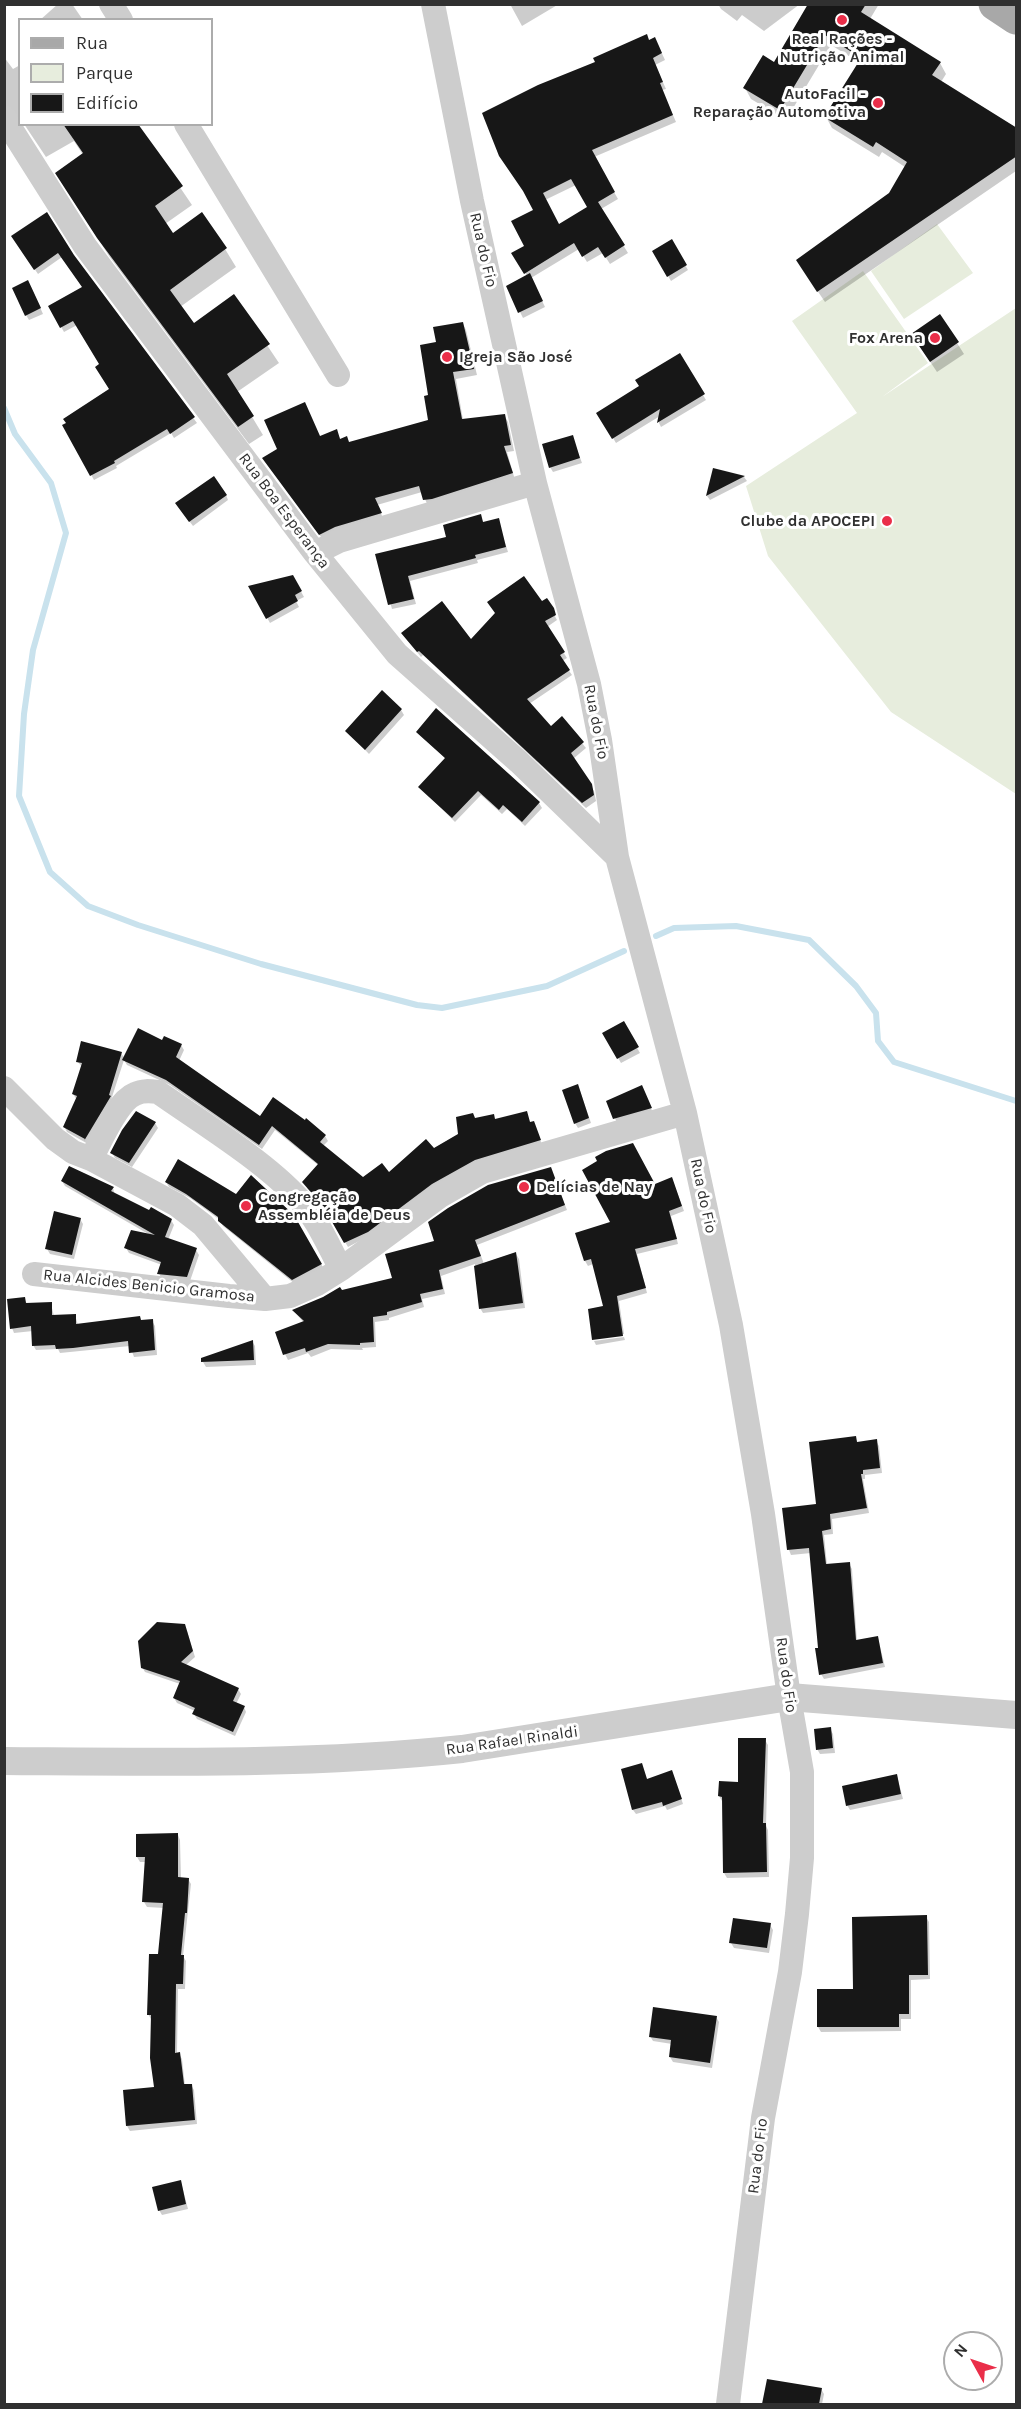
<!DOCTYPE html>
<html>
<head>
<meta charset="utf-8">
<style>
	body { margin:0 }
	#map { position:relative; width:1021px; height:2409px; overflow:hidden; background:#fff; font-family:Karla,sans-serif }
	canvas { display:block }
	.frame { position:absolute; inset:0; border:6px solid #303030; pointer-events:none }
	.legend { position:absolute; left:18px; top:18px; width:195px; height:108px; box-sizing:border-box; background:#fff; border:2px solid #acacac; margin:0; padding:8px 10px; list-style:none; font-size:18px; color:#303030 }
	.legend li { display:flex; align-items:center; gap:12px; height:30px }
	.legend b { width:30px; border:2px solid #acacac }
	.north { position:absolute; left:943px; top:2331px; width:60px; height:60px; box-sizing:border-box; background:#fff; border:2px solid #acacac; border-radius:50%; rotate:310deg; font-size:16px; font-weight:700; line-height:24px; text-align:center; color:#303030 }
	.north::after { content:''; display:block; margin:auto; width:21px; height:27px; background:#ea2e49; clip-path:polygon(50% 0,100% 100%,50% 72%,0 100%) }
</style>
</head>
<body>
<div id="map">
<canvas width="1021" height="2409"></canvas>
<div class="frame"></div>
<ul class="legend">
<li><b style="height:8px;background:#a8a8a8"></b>Rua</li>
<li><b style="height:16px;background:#e7eddd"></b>Parque</li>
<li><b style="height:16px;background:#171717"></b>Edifício</li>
</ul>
<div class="north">N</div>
</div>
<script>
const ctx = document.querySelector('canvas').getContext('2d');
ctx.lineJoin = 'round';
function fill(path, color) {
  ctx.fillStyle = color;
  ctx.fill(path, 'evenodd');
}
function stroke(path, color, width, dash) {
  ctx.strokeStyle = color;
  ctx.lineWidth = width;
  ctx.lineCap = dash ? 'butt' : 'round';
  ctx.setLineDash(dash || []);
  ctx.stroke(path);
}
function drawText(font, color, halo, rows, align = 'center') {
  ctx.font = font + ' Karla,sans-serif';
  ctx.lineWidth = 6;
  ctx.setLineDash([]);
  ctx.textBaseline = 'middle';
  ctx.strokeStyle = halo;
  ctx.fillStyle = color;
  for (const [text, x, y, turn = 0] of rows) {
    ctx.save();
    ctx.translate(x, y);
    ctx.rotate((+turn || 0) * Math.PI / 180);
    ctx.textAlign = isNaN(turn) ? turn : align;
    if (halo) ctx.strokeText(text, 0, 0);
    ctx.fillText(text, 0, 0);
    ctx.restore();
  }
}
fill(new Path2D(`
	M937 224 973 273 904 319 871 271Z
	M863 271 928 363 882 397 1016 308V794L891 712 768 556 746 486 857 413 792 321Z`), '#e7eddd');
fill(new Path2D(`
	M58 4H72L83 20H40Z
	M510 4H559L522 26Z
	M718 4H800L764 31 742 15 737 21 721 9Z
	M810 4H879L870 19 940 63 946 74 941 82 1016 130V171L825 302 804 271 890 194 905 167 882 152 879 157 832 128 826 117 860 63 831 45 786 120 751 99 745 88 774 64Z
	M649 41 658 45 665 60 655 65 666 89 662 90 676 122 594 157 618 199 601 209 628 253 610 264 603 253 587 262 579 249 531 278 545 307 523 318 507 286 527 276 513 254 526 246 535 210 527 195ZM576 185 589 208 559 226 545 200Z
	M4 57 13 69 20 65V122L4 127Z
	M24 124H137L192 205 165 224 173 235 225 249 236 267 180 307 193 325 234 296 279 363 237 392 263 435 249 444 109 256 68 191 83 155 74 141 46 157Z
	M671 241 688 270 671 281 654 252Z
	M16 242 72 255 197 423 174 438 171 433 116 466 117 468 94 480 64 426 111 389 101 364 77 325 64 332 50 307 83 288 62 257 38 274Z
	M31 287 43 314 29 320 26 315Z
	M940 316 964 354 937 372 919 345Z
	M463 324 466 330 477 375 456 379 463 420 504 415 508 422 514 451 507 452 515 480 428 506 422 492 377 505 384 520 324 541 268 465 336 431 341 440 349 443 430 421V397L438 343Z
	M679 355 706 400 661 427 659 423 660 416 616 443 598 413 641 387Z
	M572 436 582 463 553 472 550 467Z
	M714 470 744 477 747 481 710 500 707 496Z
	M226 495 228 500 193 526 180 509Z
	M480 516 484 524 498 520 508 552 477 560 478 563 410 581 416 604 392 609 377 556 448 538Z
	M293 577 304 597 296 601 299 607 270 623 250 587Z
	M546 600 557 620 547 627 567 658 562 661 572 675 529 704 551 728 562 718 586 748 573 759 594 791 596 801 586 808 423 655 421 657 406 638 471 641Z
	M401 710 404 715 369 754 347 731Z
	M417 732 539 803 542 808 525 826 507 809 502 814 481 795 455 822 420 787 446 759Z
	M623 1023 640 1053 621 1063 604 1034Z
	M163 1042 181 1045 184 1050 179 1061 261 1118 325 1136 328 1141 323 1146 363 1179 389 1174 459 1134 475 1120 496 1121 526 1112 530 1123 536 1128 542 1145 348 1247 327 1211 307 1188 318 1165 275 1130 262 1149 170 1085 127 1065 124 1060 111 1100 88 1144 67 1132 64 1126 77 1100 73 1094 82 1067 77 1061 121 1053 125 1059Z
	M580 1091 591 1123 578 1128 575 1123Z
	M644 1092 653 1113 617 1123 615 1118Z
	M155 1123 158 1128 132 1167 115 1158 112 1153Z
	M599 1162 654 1186 674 1184 684 1211 671 1216 678 1244 637 1254 647 1293 619 1301 624 1334 593 1338 605 1308 593 1264 588 1266 585 1261 577 1234 612 1223Z
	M553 1174 567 1210 477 1245 484 1264 516 1254 519 1259 525 1308 483 1313 480 1308 475 1264 441 1276 445 1294 422 1299 424 1307 389 1318V1320L375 1322 376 1347 362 1348 363 1350 331 1349 311 1357 308 1353 288 1360 285 1354 304 1323 294 1311 341 1292 394 1279 436 1242Z
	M62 1181 113 1188 115 1195 171 1220 174 1225 168 1240 196 1250 199 1255 190 1281 161 1278 159 1273 162 1265 129 1253 126 1248 150 1235 65 1186Z
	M166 1182 237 1196 292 1216 324 1269 295 1284 223 1226 220 1220 190 1198 169 1187Z
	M80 1219 83 1224 74 1259 50 1254 47 1249Z
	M24 1299 28 1305 51 1304 54 1316 75 1315 78 1325 152 1321 155 1326 157 1355 134 1357 130 1346 60 1353 58 1349 36 1350 33 1345V1331L14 1333 12 1328Z
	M624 1337 625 1340 596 1345 594 1341Z
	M252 1341 255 1346 256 1365 206 1367 203 1362Z
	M855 1438 858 1443 876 1441 879 1446 882 1473 865 1475V1479H863L869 1513 832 1519 833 1534 824 1535 827 1565 849 1564 852 1569 857 1642 878 1638 885 1667 824 1679 821 1674 811 1553 791 1555 789 1550 784 1510 818 1506Z
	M187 1631 195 1657 186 1665 238 1689 241 1694 236 1704 244 1707 246 1712 235 1736 197 1719 194 1714 195 1711 177 1703 174 1698 180 1684 145 1672 142 1667Z
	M830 1729 833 1734 835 1753 820 1754 817 1749Z
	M765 1740 768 1745 766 1826 768 1830 769 1877 727 1878 724 1873 722 1801 719 1796 739 1784Z
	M642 1765 647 1780 674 1777 683 1804 667 1810 665 1806 636 1814 633 1810Z
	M897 1776 903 1799 850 1810 847 1805Z
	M178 1835 180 1840 181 1879H188L191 1884 183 1956 186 1961 185 1989H178L177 2054H179L182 2059 185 2086 191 2085 194 2090 197 2124 130 2131 127 2126 156 2089 151 2019 148 2014 160 1955 164 1908 147 1907 144 1902 146 1862H140L137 1857Z
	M926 1917 929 1922 930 1979 911 1980V2019H901V2031L821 2032 818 2027Z
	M770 1925 773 1930 769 1953 734 1948 731 1943Z
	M716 2017 719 2022 712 2068 673 2062 670 2057 672 2044 653 2041 650 2036Z
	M181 2182 188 2209 162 2215 159 2210Z
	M768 2380 821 2389 824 2394 822 2404H765Z`), '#0003');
stroke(new Path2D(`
	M4 408 15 434 51 483 66 533 33 650 24 714 19 796 50 872 88 906 138 925 261 964 417 1005 442 1008 547 986 624 951
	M656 936 674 928 736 926 809 940 856 986 876 1013 878 1041 894 1062 1016 1101`), '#c9e2ed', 6);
fill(new Path2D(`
	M808 4H866L861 12 941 62 932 75 1017 128V156L817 292 796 260 889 193 907 162 876 142 873 147 824 117 861 58 825 35 780 110 743 88 763 55 774 62Z
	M647 34 649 40 655 37 662 53 653 58 663 82 660 83 673 115 592 150 615 192 598 202 625 245 605 258 598 247 582 257 574 243 524 274 511 253 524 246 511 221 533 210 523 191 499 156 482 113 538 85 595 62 593 58ZM571 179 587 207 559 224 543 193Z
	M63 124H138L183 186 155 206 173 233 202 212 227 248 170 290 194 323 234 294 270 344 227 374 254 416 238 427 97 238 55 173 83 153Z
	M47 212 74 255 195 417 170 434 167 429 114 461 115 463 90 476 62 425 66 423 63 419 109 389 95 367 99 364 73 321 60 328 48 306 82 287 58 253 34 270 11 236Z
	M672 239 687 265 667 277 652 251Z
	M530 273 543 301 518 313 506 286Z
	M28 280 41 308 25 316 12 288Z
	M940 314 959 342 930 362 911 334Z
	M463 322 474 369 453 372 462 419 505 414 511 445 504 446 513 473 432 499 423 500 419 486 375 498 382 513 335 527 319 535 262 458 277 449 264 420 305 402 320 436 337 429 340 439 347 436 349 442 428 420 424 396 428 395 420 345 436 342 433 327Z
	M680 353 705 394 657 423 660 409 612 439 596 413 639 386 635 380Z
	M573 435 580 458 549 468 542 444Z
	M713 468 745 476 706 496Z
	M214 476 227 495 189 522 175 503Z
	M481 514 483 522 499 518 506 547 475 555 476 558 408 576 414 599 388 605 375 554 446 537 443 525Z
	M293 575 302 591 295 595 298 601 266 619 248 586Z
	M524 576 542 601 547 598 554 608 556 615 545 621 565 652 560 655 570 670 527 699 551 726 562 716 584 742 571 753 592 784 594 795 582 803 419 651 417 652 401 633 442 601 471 639 495 613 487 602Z
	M382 690 402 709 365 750 345 731Z
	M436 708 540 802 522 822 503 805 499 810 478 791 452 818 418 787 445 758 416 732Z
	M624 1021 639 1047 617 1059 602 1033Z
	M138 1028 162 1040 164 1036 182 1044 176 1057 260 1116 273 1097 305 1120 306 1118 326 1135 320 1142 363 1177 382 1163 389 1172 426 1139 434 1148 458 1134 456 1117 473 1113 475 1118 494 1114 495 1119 527 1111 530 1122 534 1121 541 1140 475 1160 432 1184 368 1232 344 1243 323 1206 302 1182 318 1164 272 1126 259 1145 166 1080 122 1060Z
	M81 1041 122 1052 109 1095 111 1096 84 1141 85 1139 63 1127 77 1096 72 1094 82 1063 76 1062Z
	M578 1084 589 1118 574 1124 562 1090Z
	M642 1085 652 1108 613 1119 606 1101Z
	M136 1111 156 1122 129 1163 110 1153 122 1130Z
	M633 1143 655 1184 672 1177 682 1206 669 1211 677 1239 635 1249 646 1288 617 1296 623 1336 592 1340 588 1309 603 1306 591 1259 584 1261 575 1233 610 1222 582 1170 597 1161 595 1157 606 1151Z
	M178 1159 236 1194 251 1175 294 1215 322 1264 292 1280 218 1221V1217L186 1194 165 1182Z
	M69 1166 114 1187 111 1191 149 1210 151 1207 172 1219 165 1237 197 1248 187 1277 157 1274 161 1262 124 1248 131 1230 155 1235 61 1181Z
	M551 1167 565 1205 475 1240 481 1256 439 1270 443 1289 420 1294 422 1302 387 1312V1315L373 1317 374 1342 360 1343V1345L328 1344 306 1352 305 1348 283 1355 275 1332 304 1321 292 1310 323 1297 340 1287 342 1290 392 1278 385 1254 434 1241 428 1222 448 1208 488 1185Z
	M54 1211 81 1218 72 1255 45 1249Z
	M516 1252 523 1303 479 1309 474 1266Z
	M25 1297 26 1303 52 1302V1315L76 1314V1324L140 1316 141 1320 153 1319 155 1350 129 1353 128 1341 73 1348 56 1349 55 1345 32 1346 31 1326 10 1329 7 1299Z
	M253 1340 254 1360 201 1362V1358Z
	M856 1436 857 1442 877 1439 880 1468 863 1470V1474H861L867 1508 830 1514 831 1529 822 1531 826 1564 850 1562 856 1640 878 1636 883 1663 819 1675 815 1648H818L809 1548 787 1550 782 1508 816 1504 809 1442Z
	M157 1622 185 1624 193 1651 181 1662 239 1688 233 1701 245 1706 233 1732 192 1714 195 1708 173 1698 180 1681 141 1668 138 1641Z
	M831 1727 833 1748 816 1750 814 1729Z
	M738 1738H766L763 1823H766L767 1872 723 1873 722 1797 718 1796 719 1781 738 1782Z
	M642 1763 647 1779 672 1770 682 1799 663 1806 662 1802 632 1810 621 1769Z
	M897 1774 901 1794 846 1806 842 1786Z
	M178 1833V1877L189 1878 187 1913H185L181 1955H184L183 1984H176L175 2053 180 2052 184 2084H192L195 2120 126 2126 123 2090 154 2087 150 2058 151 2015H147L149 1954H158L163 1903 142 1902 145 1857H136V1834Z
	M927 1915 928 1975H909V2014H899V2027H817V1989H853L852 1917Z
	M733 1918 771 1923 767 1948 729 1943Z
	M653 2007 717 2016 710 2063 669 2057 671 2040 649 2037Z
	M181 2180 186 2204 158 2211 152 2187Z
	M767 2379 822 2388 819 2404H762Z`), '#171717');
stroke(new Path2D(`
	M111 4 121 20
	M433 4 472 201 535 483 589 684 600 740 617 857 685 1113 731 1325 763 1514 789 1697 802 1772V1858L797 1914 790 1972 763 2118 728 2404
	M4 118 85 246 315 553 397 654 519 762 617 857
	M186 124 338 375
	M315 553 339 541 366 533 535 483
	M4 1088 55 1139 73 1152 91 1159 177 1205 203 1225 265 1299
	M91 1159C101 1141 117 1101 135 1094 143 1090 150 1091 158 1092 202 1123 263 1160 298 1198 317 1218 328 1245 341 1269
	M34 1274 229 1296 265 1299 290 1296 317 1284 341 1269 440 1196 482 1172 685 1113`), '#cdcdcd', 24);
stroke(new Path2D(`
	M4 1761C157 1762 310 1765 462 1749L789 1697 1016 1715`), '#cdcdcd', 28);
stroke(new Path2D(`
	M995 4 1016 18`), '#a8a8a8', 33);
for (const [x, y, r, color] of [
	[842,20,6,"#ea2e49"],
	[878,103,6,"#ea2e49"],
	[935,338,6,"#ea2e49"],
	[447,357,6,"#ea2e49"],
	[887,521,6,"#ea2e49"],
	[524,1187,6,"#ea2e49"],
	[246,1206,6,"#ea2e49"]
]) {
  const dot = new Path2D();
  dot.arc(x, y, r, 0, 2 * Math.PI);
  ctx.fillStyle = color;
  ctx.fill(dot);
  stroke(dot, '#fff', 2);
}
drawText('bold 16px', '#303030', '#fff', [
	["Real Rações -",842,39,"center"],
	["Nutrição Animal",842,57,"center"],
	["AutoFacil -",866,94],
	["Reparação Automotiva",866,112],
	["Fox Arena",923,338],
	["Igreja São José",459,357,"left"],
	["Clube da APOCEPI",875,521],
	["Delícias de Nay",536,1187,"left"],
	["Congregação",258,1197,"left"],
	["Assembléia de Deus",258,1215,"left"]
], 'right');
drawText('16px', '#303030', '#fff', [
	["Rua do Fio",483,250,77],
	["Rua Boa Esperança",284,511,53],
	["Rua do Fio",596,722,79],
	["Rua do Fio",703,1196,78],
	["Rua Alcides Benicio Gramosa",149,1286,6],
	["Rua do Fio",786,1675,82],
	["Rua Rafael Rinaldi",512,1741,-8],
	["Rua do Fio",758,2156,-83]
]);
</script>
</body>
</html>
